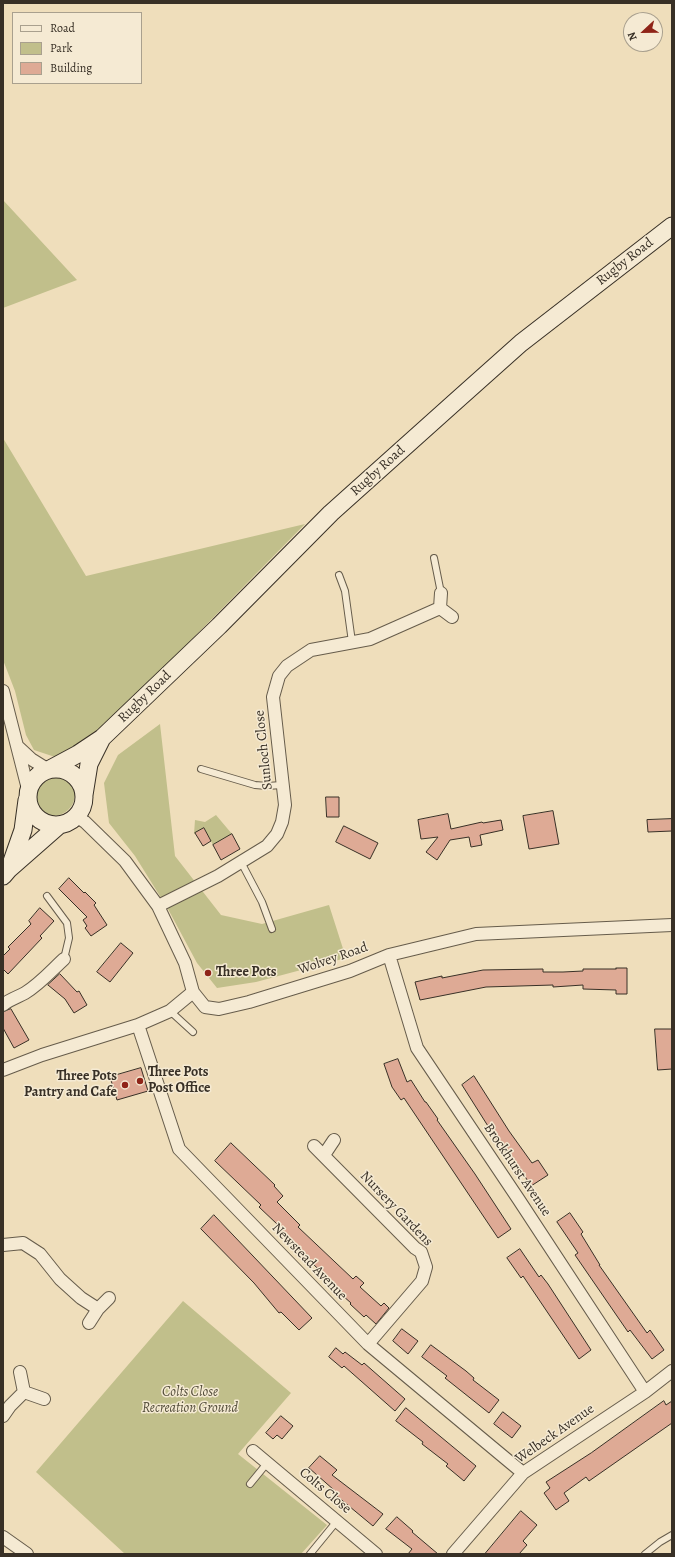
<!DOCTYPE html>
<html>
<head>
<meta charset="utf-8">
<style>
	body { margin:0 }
	#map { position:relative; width:675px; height:1557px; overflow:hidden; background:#efdebb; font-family:Alegreya,serif }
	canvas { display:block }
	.frame { position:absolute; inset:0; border:4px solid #383026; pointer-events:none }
	.legend { position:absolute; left:12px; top:12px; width:130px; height:72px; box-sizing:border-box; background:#f5ead3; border:1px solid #a9a08e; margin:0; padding:5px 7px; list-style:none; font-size:12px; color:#383026 }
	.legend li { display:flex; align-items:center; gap:8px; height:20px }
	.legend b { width:20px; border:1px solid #a9a08e }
	.north { position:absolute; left:623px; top:12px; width:40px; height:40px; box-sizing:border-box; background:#f5ead3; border:1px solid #a9a08e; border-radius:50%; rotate:248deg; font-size:11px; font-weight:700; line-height:16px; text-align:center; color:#383026 }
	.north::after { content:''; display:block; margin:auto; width:14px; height:18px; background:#8f2418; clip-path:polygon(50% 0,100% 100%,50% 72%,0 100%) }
</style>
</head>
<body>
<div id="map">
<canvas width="675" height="1557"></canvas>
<div class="frame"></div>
<ul class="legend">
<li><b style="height:5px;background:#f5ead3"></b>Road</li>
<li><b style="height:11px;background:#c1bf8b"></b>Park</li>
<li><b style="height:11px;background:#deaa95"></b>Building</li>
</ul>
<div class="north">N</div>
</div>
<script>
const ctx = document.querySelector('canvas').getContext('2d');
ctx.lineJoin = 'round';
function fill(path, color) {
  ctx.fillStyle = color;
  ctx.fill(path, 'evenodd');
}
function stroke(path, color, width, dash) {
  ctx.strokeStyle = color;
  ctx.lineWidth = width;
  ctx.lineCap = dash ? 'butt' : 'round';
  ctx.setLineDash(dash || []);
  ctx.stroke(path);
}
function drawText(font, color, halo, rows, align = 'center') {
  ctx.font = font + ' Alegreya,serif';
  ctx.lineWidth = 3;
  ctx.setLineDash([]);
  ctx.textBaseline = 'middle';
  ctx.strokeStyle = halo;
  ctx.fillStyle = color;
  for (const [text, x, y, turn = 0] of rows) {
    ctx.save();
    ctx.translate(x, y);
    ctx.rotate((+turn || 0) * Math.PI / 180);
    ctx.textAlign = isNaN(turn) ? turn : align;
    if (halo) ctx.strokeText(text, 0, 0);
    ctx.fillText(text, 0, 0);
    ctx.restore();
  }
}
fill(new Path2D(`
	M3 200 77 280 3 308Z
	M3 438 86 576 305 524 145 687 84 742 58 758 34 750 26 735 15 691 3 660Z
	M160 724 175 856 221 915 262 924 329 905 346 958 256 982 217 988 197 963 168 909 135 856 109 823 104 783 118 755Z
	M31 794a22 22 0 1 1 44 0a22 22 0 1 1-44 0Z
	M216 815 232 834 213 845 204 828 194 834 195 820 205 822Z
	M183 1301 291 1393 238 1454 327 1525 301 1554H125L36 1472Z`), '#c1bf8b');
const building = new Path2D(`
	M326 797H339V817H327Z
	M553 811 559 844 529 849 523 816Z
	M448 814 451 829 482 822 483 823 501 820 503 830 480 835 482 845 471 847 469 837 450 840 437 860 426 852 438 837 421 839 418 820Z
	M672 819V831L648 832 647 820Z
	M344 826 378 843 370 859 336 842Z
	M204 828 211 841 203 846 195 833Z
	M232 834 240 849 221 860 213 845Z
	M69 878 84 893 85 892 96 903 94 905 107 925 91 936 85 928 87 926 83 920 87 917 59 889Z
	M40 908 54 921 40 936 42 938 8 974 3 969V956L10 949 8 947 31 924 29 921Z
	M121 943 133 953 110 982 97 972Z
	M616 968H627V994H616V990L583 989V985L553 987V985L486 987 420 1000 415 982 442 976V978L483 970 543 969V972H563L583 971V969H616Z
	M60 974 77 992 79 991 87 1005 74 1013 65 999 48 985Z
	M11 1009 29 1040 14 1048 3 1028V1012Z
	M655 1029H672V1069L658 1070Z
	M398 1059 407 1082 411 1080 425 1102H426L438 1119 437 1120 475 1174 511 1229 498 1238 404 1098 401 1100 392 1087 384 1064Z
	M141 1068 148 1091 117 1100 110 1077Z
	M474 1076 509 1131 532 1163 538 1160 548 1175 531 1186 517 1164 515 1165 493 1134 462 1085Z
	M231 1143 275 1185 274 1186 283 1196 277 1202 300 1225 298 1227 353 1279 356 1276 364 1283 360 1287 381 1306 384 1303 389 1308 376 1324 366 1315 364 1317 350 1304 351 1303 334 1288 336 1286 289 1241 290 1240 276 1225 277 1224 259 1207 261 1205 215 1161Z
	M570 1213 583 1232 581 1234 600 1265H599L647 1333 650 1330 664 1350 652 1359 630 1330 628 1332 575 1255 578 1253 557 1222Z
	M214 1215 312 1318 299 1330 281 1312 279 1313 254 1283 201 1229Z
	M520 1249 539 1277 541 1275 548 1284 591 1350 579 1359 523 1276 521 1278 507 1258Z
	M402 1329 418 1341 408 1354 393 1341Z
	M431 1345 466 1371 474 1378 473 1380 499 1400 489 1413 445 1378 447 1376 422 1357Z
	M336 1348 343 1354 345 1352 362 1365 364 1363 405 1399 395 1411 344 1366 342 1368 329 1357Z
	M664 1401 666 1405 672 1401V1423L589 1481 586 1477 564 1493 569 1501 556 1510 544 1493 550 1488 546 1482 591 1453Z
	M406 1408 476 1466 464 1481 446 1466 448 1464 422 1444 423 1442 396 1421Z
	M503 1412 521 1426 512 1438 494 1424Z
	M281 1416 293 1426 282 1439 277 1435 273 1439 266 1433Z
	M320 1456 337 1470 332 1475 383 1514 373 1526 332 1492 334 1490 309 1468Z
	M521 1511 537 1525 523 1541 527 1545 519 1554H485Z
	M397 1517 413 1531 412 1532 438 1554H408L412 1549 386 1529Z`);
fill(building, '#deaa95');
stroke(building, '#383026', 1);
const lane = new Path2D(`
	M434 558 441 593
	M339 575 345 591 352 642
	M201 769 255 785 267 786 282 785
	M241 862 262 902 272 929
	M47 896 67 923 69 938 64 959
	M170 1011 193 1032
	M250 1484 268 1462
	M310 1554 337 1521
	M645 1554 660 1542 672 1535`);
const street = new Path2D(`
	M441 593 440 608 452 617
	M3 691 28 789
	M17 746 31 759 47 769
	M77 817 85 822 125 861 158 906 185 963 193 992 205 1007 219 1009 249 1002 350 971 389 955 476 934 672 925
	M158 906 218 876 267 846 277 834 282 822 285 805 273 697 279 676 287 666 311 650 370 639 440 608
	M389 955 417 1048 519 1200 645 1392
	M3 1005C10 999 18 997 25 993 40 984 52 970 64 959
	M138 1025 179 1149 368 1344 523 1473
	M3 1070 42 1055 138 1025 170 1011 193 992
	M314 1146 415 1248 421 1252 426 1267 422 1281 368 1344
	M324 1155 334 1140
	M3 1245 23 1243 40 1254 60 1279 81 1298 98 1309
	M89 1323 98 1309 109 1298
	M24 1392 44 1399
	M3 1416 10 1406 24 1392 20 1372
	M253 1451 376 1554
	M3 1537 27 1554
	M453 1554 523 1473 645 1392 672 1371`);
const secondary = new Path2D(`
	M28 797a28 28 0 1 1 56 0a28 28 0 1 1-56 0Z
	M50 769 78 754 102 738 219 626 331 513 456 401 521 343 672 226
	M84 795 89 764 102 738
	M10 867 23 830 27 800
	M3 876 9 869 58 826`);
stroke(lane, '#665c4b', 8);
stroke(street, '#665c4b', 14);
stroke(secondary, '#383026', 19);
stroke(lane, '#f5ead3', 6);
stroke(street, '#f5ead3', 12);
stroke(secondary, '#f5ead3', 17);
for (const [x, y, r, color] of [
	[208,973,4,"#8f2418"],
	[140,1081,4,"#8f2418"],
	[125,1085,4,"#8f2418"]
]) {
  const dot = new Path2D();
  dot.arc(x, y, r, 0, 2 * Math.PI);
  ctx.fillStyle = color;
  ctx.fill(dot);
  stroke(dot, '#f5ead3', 1.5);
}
drawText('14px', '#383026', '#f5ead3', [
	["Rugby Road",625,262,-38],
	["Rugby Road",378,471,-42],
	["Rugby Road",145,697,-44],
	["Sunloch Close",264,750,-96],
	["Wolvey Road",333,959,-19],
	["Brockhurst Avenue",517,1170,56],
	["Nursery Gardens",396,1209,46],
	["Newstead Avenue",309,1262,46],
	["Welbeck Avenue",555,1434,-35],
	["Colts Close",325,1491,40]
]);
drawText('bold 14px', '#383026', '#f5ead3', [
	["Three Pots",216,973],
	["Three Pots",148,1073],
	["Post Office",148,1089],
	["Three Pots",117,1077,"right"],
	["Pantry and Cafe",117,1093,"right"]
], 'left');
drawText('italic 14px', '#534d3a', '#f5ead3', [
	["Colts Close",190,1393],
	["Recreation Ground",190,1409]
]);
</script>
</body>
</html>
